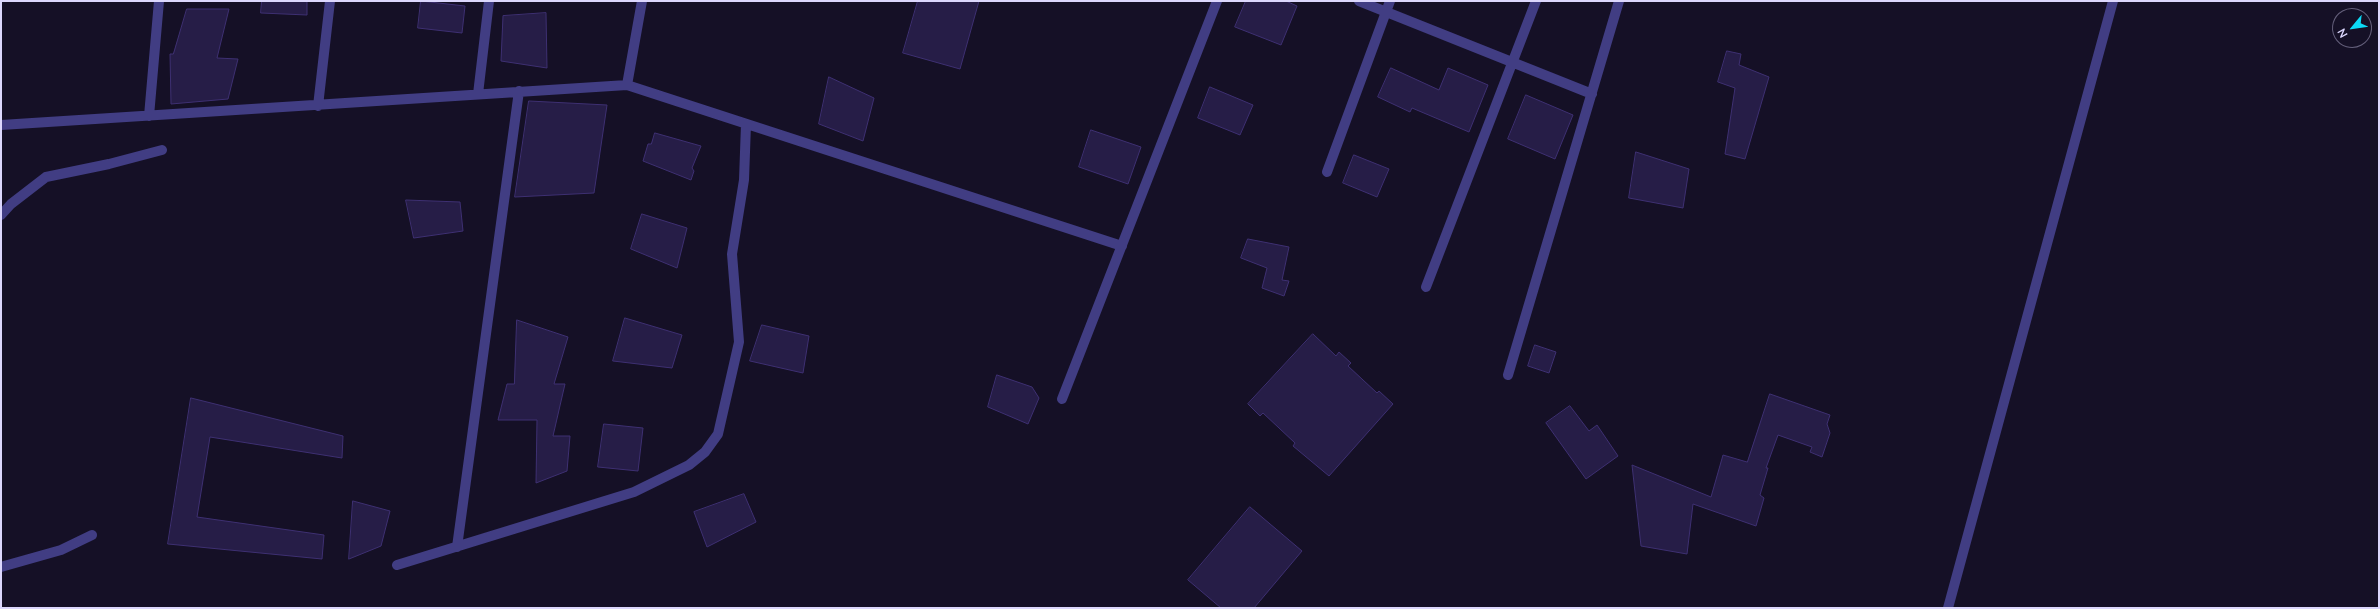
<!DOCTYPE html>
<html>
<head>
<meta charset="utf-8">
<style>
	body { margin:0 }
	#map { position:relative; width:2380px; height:609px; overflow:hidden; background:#151026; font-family:Lato,sans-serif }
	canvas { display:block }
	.frame { position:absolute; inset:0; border:2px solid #dcd7fd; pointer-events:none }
	.north { position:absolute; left:2332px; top:8px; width:40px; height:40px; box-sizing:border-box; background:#151026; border:1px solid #65607c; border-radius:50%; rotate:241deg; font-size:11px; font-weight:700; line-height:16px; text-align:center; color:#dcd7fd }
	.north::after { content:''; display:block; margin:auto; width:14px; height:18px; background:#0cd9f5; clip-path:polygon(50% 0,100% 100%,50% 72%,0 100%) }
</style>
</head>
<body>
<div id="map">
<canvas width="2380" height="609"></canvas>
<div class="frame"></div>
<div class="north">N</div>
</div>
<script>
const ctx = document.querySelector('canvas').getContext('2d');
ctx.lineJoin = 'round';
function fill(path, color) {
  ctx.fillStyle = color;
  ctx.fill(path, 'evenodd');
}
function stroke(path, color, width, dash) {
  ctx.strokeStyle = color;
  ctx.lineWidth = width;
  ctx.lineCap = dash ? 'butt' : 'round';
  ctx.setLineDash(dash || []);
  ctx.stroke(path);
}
const building = new Path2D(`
	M262 1H307V15L261 13Z
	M421 1 465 6 462 33 418 28Z
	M918 1H979L960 69 903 53Z
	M1246 1H1286L1297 6 1281 45 1235 27Z
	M187 9H229L217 58 238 59 228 99 171 104 170 54H173Z
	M546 13 547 68 501 61 503 16Z
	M1727 51 1741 54 1739 65 1769 77 1745 159 1725 154 1735 88 1718 82Z
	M1391 68 1439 90 1448 68 1488 85 1469 132 1412 108 1410 112 1378 97Z
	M829 77 874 98 863 141 819 124Z
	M1210 87 1253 105 1240 135 1198 118Z
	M1526 95 1573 115 1555 159 1508 139Z
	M529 101 607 105 594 193 515 197Z
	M1091 130 1141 147 1128 184 1079 167Z
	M655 133 701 146 692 168 694 171 691 180 643 161 648 144H651Z
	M1636 152 1689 169 1683 208 1629 198Z
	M1354 155 1389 169 1377 197 1343 183Z
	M406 200 460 202 463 231 414 238Z
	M642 214 687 228 677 268 631 249Z
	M1248 239 1289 247 1282 280 1289 281 1284 296 1262 288 1267 268 1241 258Z
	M625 318 682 335 672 368 613 361Z
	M517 320 568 337 554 384H565L553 436H570L567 471 536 483 537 420H498L507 384H514Z
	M762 325 809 336 803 373 750 361Z
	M1313 334 1336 356 1339 352 1351 363 1348 366 1377 393 1379 391 1393 404 1329 476 1293 446 1295 443 1263 413 1260 416 1248 404Z
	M1535 345 1556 352 1549 373 1528 366Z
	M997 375 1032 387 1039 398 1028 424 988 407Z
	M1770 394 1830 415 1827 424 1830 433 1822 457 1810 452 1812 447 1778 435 1766 468H1768L1760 495 1764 498 1756 526 1693 504 1687 554 1641 546 1632 465 1711 497 1723 455 1747 462Z
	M191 398 343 436 342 458 210 437 197 517 324 535 322 559 168 544Z
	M1570 406 1589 431 1597 425 1618 456 1586 479 1546 423Z
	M604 424 643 428 638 471 598 467Z
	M744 494 756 522 707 547 694 512Z
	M353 501 390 511 381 546 349 559Z
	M1250 507 1302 551 1254 608H1221L1188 580Z`);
fill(building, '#261d47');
stroke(building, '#3e3072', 1);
stroke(new Path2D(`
	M1359 1 1592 94
	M627 85 642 1
	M478 94 489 1
	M318 106 330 1
	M149 116 159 1
	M1 125 627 85 1122 246
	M1327 172 1390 1
	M1 215 11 204 46 177 109 164 162 150
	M1426 287 1536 1
	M1508 375 1619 1
	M1062 399 1217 1
	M457 547 519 91
	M397 565 634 492 689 465 705 452 718 434 739 342 732 254 744 180 746 124
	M1 567 61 550 92 535
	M1948 608 2113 1`), '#413d83', 10);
</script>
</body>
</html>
